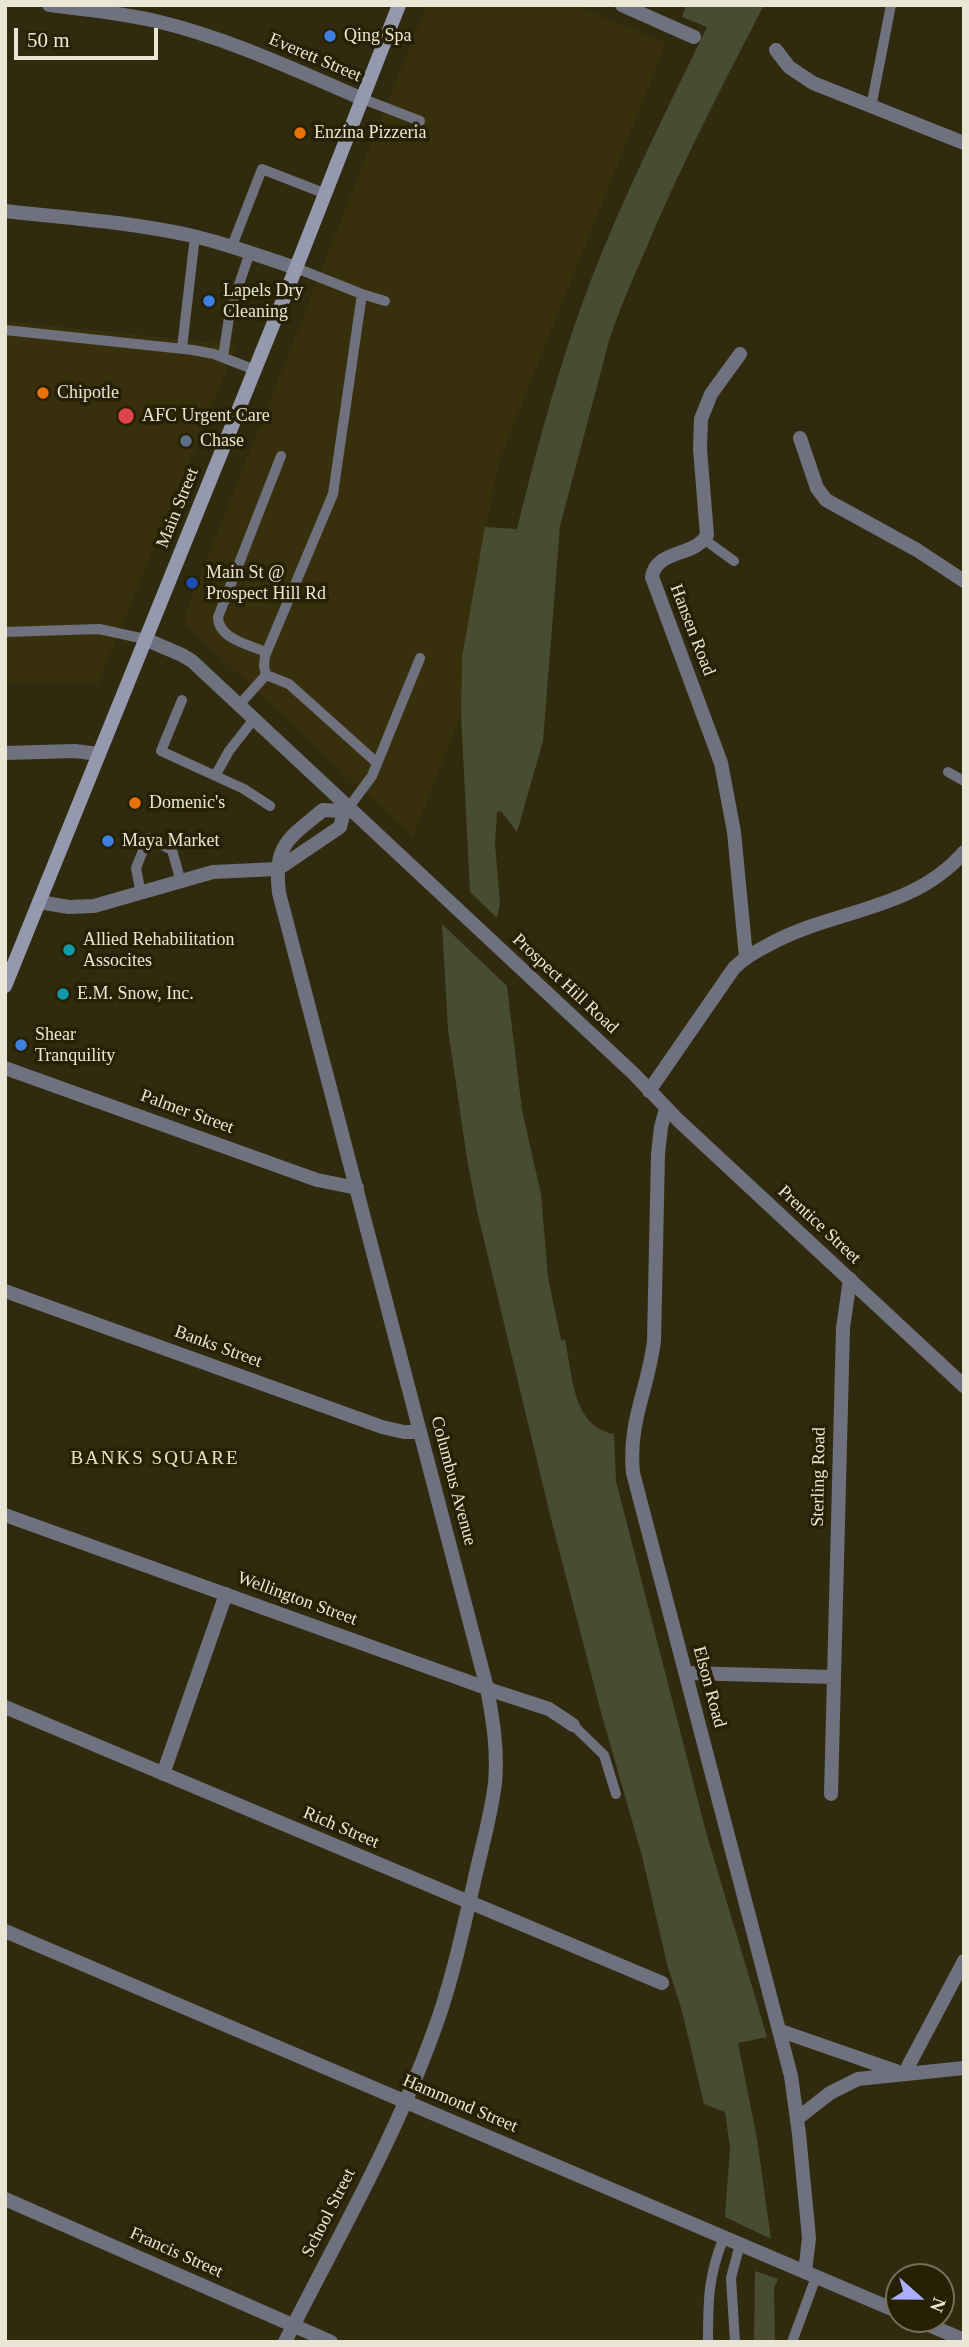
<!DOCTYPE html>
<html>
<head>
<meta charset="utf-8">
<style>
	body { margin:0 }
	#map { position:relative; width:969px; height:2347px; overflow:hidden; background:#302b0f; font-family:Georgia,serif }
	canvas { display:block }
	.frame { position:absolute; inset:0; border:7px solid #e9e6d6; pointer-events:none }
	.north { position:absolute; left:885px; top:2263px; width:70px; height:70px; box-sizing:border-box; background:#262105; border:2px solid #747059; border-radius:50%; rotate:111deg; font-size:19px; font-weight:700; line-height:28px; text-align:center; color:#e9e6d6 }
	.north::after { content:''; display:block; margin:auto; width:24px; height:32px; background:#abaffb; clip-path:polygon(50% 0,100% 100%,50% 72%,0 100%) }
	.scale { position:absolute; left:14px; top:28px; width:144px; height:32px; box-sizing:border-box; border:4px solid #e9e6d6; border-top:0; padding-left:9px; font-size:21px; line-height:24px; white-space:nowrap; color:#e9e6d6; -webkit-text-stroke:5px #262105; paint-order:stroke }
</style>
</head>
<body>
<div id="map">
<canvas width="969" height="2347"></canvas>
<div class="frame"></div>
<div class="north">N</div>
<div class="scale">50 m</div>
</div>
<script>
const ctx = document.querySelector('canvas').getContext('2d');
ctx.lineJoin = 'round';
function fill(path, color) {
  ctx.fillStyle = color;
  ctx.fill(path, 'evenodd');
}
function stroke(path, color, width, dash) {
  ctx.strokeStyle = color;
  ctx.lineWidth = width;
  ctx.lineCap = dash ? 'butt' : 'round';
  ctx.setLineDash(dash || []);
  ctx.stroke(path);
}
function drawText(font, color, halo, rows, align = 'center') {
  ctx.font = font + ' Georgia,serif';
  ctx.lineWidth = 7;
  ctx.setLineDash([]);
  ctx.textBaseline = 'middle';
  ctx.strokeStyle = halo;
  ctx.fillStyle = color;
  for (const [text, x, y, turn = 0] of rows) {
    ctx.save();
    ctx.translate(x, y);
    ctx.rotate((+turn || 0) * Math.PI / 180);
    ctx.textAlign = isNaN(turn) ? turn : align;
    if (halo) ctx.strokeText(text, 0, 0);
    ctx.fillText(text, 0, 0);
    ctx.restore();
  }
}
fill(new Path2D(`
	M426 5H575L666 43 498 464 462 657 461 714 413 837 188 627 184 618Z
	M5 321 237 345 98 684H5Z`), '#38300c');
fill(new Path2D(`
	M686 5H764C722 86 680 167 645 251 632 281 619 310 609 341L560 526 543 741 517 832 501 811 497 812 495 844 500 903 497 918 470 892 461 714 462 657 485 527 517 529C534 460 552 391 575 324 610 222 660 124 707 27L682 17Z
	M442 924 507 986 522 1110 541 1194 548 1277 561 1340H565C573 1376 572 1426 614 1434L616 1481 706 1832 767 2037 738 2043 757 2139 771 2239 725 2217 730 2148 725 2112 704 2104 682 2011 667 1964 642 1856 601 1712 551 1519 477 1211 467 1159 448 1029Z
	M755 2271 778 2279 774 2288 775 2342H754Z`), '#484c30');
stroke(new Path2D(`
	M363 99 420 121
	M871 107 891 5
	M232 246 262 169 326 194
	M296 268 362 294 385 301
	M5 330 193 350 214 354 255 370
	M182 348 195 236
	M223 357 230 311 250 252
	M705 540 734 561
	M5 632 99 629 145 639
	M266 652C250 645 218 639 218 617L281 456
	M266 675 264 666 265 656 333 494 362 294
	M266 675 289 684 377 763
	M182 700 161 751 244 789 270 806
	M239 705 266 675
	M948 772 964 781
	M215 776 229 751 254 719
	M349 807 372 776 420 658
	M141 894 136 868 148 838 172 850 181 882
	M573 1725 604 1755 616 1794
	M708 2342C708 2301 708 2276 724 2237
	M735 2342 731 2278 740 2244
	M792 2342 816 2277`), '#6f717e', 10);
stroke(new Path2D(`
	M49 5C85 9 120 13 156 21 228 38 295 70 363 99
	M622 5 694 37
	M776 50 789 67 813 83 964 143
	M5 211C68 218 131 222 193 236 228 244 262 257 296 268
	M740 354 711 394 701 419 700 449 707 535C695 557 656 549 652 577L721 763 734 832 746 957
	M800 438 817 488 826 500 917 550 964 581
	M5 753 75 751 99 754
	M39 902 69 907 94 906 213 872 278 869
	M5 1068 317 1180 357 1188
	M649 1091 734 968C745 957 757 951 770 944 834 909 913 911 964 852
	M666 1109 661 1127 658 1154 654 1341C648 1390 628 1421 633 1473L791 2076 799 2134 809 2238 805 2272
	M5 1291 382 1427 404 1432H420
	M5 1515 500 1693 549 1709 573 1725
	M686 1673 833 1677
	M5 1707 662 1983
	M163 1774 226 1594
	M831 1794 843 1328 850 1279
	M781 2031 896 2071
	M904 2074 964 1961
	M798 2118 830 2093 858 2079 964 2068
	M5 2199 331 2342`), '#6f717e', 14);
stroke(new Path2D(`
	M145 639 182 655 192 661 634 1074 678 1120 964 1386
	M278 869 340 827 344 811
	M5 1931 899 2312
	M915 2319 964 2340
	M285 2342C336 2241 393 2142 432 2036 451 1986 462 1934 474 1882 481 1849 491 1817 495 1783 498 1751 493 1720 487 1688L279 893C273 845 289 838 323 810L344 811 349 807`), '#6f717e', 14);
stroke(new Path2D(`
	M5 986 296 268 399 5`), '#9599ae', 14);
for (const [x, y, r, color] of [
	[330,36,7,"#3f7fe0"],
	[300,133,7,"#e8710a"],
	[209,301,7,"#3f7fe0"],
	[43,393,7,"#e8710a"],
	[126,416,9,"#e0444e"],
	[186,441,7,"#5c6f8a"],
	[192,583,7,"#1a4fb4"],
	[135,803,7,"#e8710a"],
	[108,841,7,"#3f7fe0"],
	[69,950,7,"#0f9aa8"],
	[63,994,7,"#0f9aa8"],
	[21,1045,7,"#3f7fe0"]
]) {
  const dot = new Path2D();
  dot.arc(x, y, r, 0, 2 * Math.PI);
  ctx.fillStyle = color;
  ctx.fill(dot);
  stroke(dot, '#262105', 2.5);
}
drawText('18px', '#e9e6d6', '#262105', [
	["Qing Spa",344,36],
	["Enzina Pizzeria",314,133],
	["Lapels Dry",223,291],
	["Cleaning",223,312],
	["Chipotle",57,393],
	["AFC Urgent Care",142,416],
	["Chase",200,441],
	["Main St @",206,573],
	["Prospect Hill Rd",206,594],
	["Domenic's",149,803],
	["Maya Market",122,841],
	["Allied Rehabilitation",83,940],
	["Assocites",83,961],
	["E.M. Snow, Inc.",77,994],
	["Shear",35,1035],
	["Tranquility",35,1056]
], 'left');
drawText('18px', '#e9e6d6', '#262105', [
	["Everett Street",315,58,23],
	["Main Street",178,508,-68],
	["Hansen Road",692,630,69],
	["Prospect Hill Road",565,984,43],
	["Palmer Street",187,1112,20],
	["Prentice Street",819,1225,43],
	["Banks Street",218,1347,20],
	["Sterling Road",819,1477,-89],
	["Columbus Avenue",453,1481,75],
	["Wellington Street",297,1599,20],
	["Elson Road",709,1687,75],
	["Rich Street",341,1828,23],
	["Hammond Street",460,2104,23],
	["School Street",329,2213,-63],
	["Francis Street",176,2253,24]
]);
ctx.letterSpacing = '2px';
drawText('19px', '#e9e2c2', '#262105', [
	["BANKS SQUARE",155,1459]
]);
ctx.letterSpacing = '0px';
</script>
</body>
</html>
